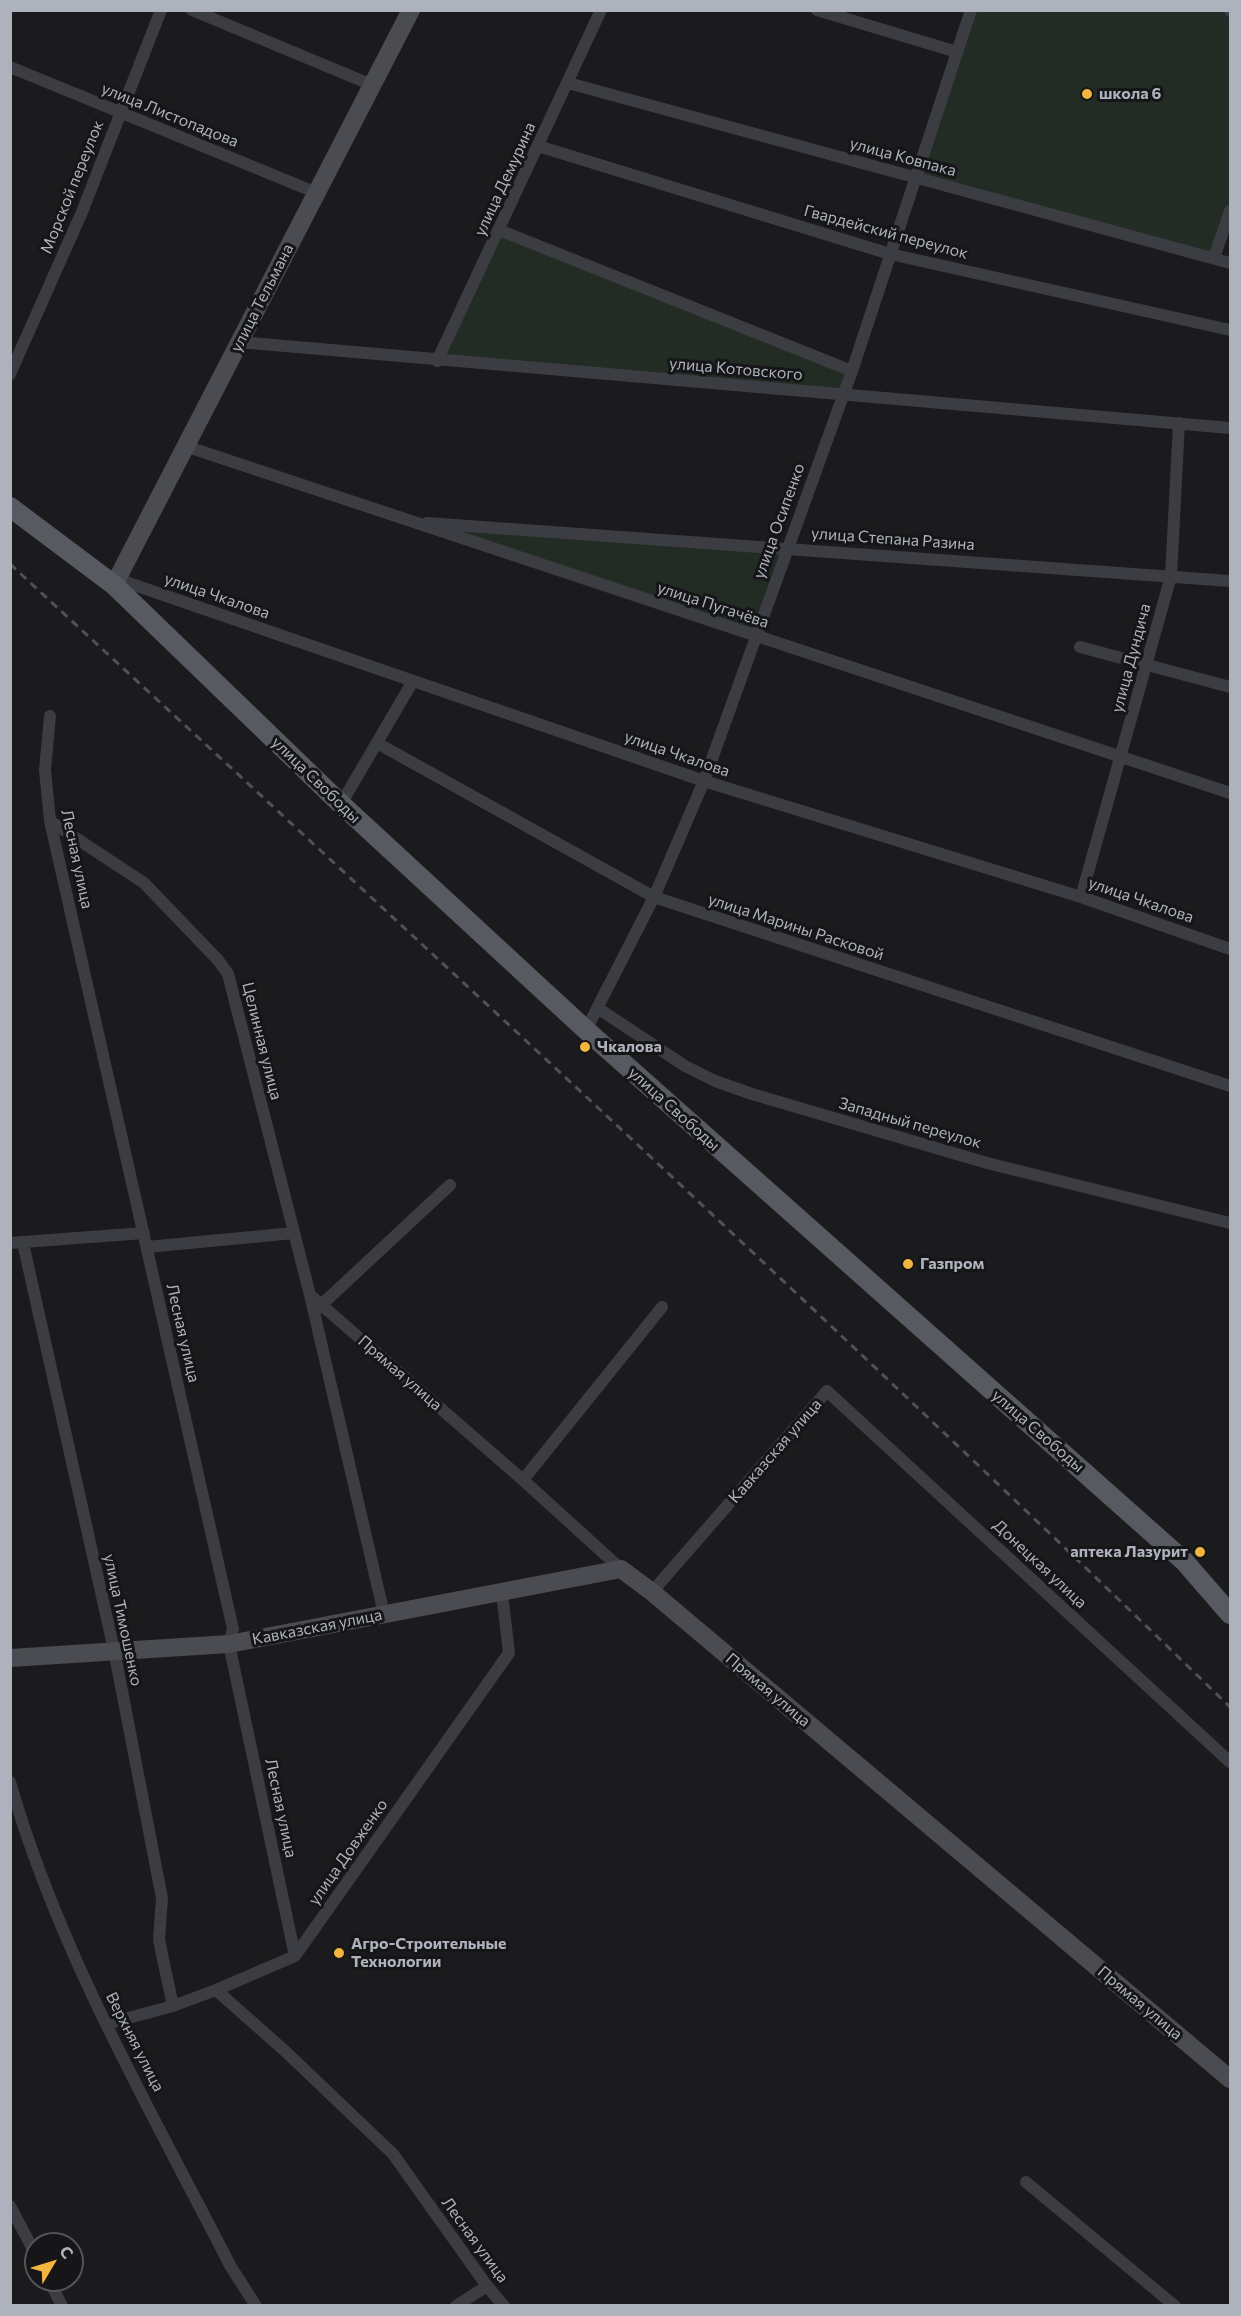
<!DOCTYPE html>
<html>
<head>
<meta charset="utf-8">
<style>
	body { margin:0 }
	#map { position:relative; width:1241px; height:2316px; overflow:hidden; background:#1b1b1d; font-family:Commissioner,sans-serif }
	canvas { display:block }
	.frame { position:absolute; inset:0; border:12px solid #adb2bc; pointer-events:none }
	.north { position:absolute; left:24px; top:2232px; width:60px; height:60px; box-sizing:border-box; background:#161618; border:2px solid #52545a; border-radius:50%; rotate:52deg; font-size:16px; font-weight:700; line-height:24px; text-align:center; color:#adb2bc }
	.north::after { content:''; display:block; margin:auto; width:21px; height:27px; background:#f2b63e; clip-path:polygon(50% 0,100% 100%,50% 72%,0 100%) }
</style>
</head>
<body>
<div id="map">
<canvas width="1241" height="2316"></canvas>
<div class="frame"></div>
<div class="north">С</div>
</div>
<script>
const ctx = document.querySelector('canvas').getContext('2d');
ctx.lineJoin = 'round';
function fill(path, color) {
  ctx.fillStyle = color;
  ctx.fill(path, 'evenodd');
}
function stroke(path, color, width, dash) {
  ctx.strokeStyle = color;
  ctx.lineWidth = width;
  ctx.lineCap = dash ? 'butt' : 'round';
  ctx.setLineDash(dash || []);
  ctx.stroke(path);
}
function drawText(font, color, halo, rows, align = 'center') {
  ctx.font = font + ' Commissioner,sans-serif';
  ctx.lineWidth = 6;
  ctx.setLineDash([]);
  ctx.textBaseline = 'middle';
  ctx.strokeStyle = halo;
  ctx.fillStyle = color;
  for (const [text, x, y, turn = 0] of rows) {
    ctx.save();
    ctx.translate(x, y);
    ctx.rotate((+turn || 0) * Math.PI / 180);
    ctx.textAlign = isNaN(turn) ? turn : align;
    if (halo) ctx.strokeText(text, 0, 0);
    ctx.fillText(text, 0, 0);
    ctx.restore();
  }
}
fill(new Path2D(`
	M971 11H1230V211L1214 258 915 177Z
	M499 230 852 371 842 395 437 361Z
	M409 522 786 548 754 641Z`), '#222c24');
stroke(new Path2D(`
	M192 10 372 85
	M817 10 957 52
	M1230 10V11
	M10 67 317 193
	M568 83 1230 263
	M538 146 890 254 1230 330
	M499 230 852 371
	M1214 258 1230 211
	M239 342 1230 428
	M437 361 601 10
	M10 374 82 212 161 10
	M185 446 1230 793
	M427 523 1230 581
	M117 579 704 781 1081 897 1230 949
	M1080 647 1230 687
	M50 716 45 770 50 821 233 1629 229 1644 295 1956
	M377 743 654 897 1230 1086
	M341 804 413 681
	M50 821 144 883 218 960 228 974 310 1295 384 1614
	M1081 897 1171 576 1179 423
	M599 1009 685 1066 715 1081 752 1094 987 1163 1230 1223
	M586 1030 654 897 704 781 852 371 971 10
	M10 1243 144 1233
	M23 1243 114 1650 162 1898 159 1940 173 2006
	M147 1247 294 1233
	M310 1295 523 1480 621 1569
	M317 1309 450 1185
	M523 1480 662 1307
	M652 1592 827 1391 1230 1762
	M10 1782C59 1953 150 2109 231 2267L256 2306
	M216 1990 285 2051 393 2154 487 2286 504 2306
	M106 2024 173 2006 216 1990 295 1956 509 1653 502 1593
	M1026 2182 1175 2306
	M10 2206 36 2255
	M49 2280 62 2306
	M456 2306 487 2286`), '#3c3d42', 12);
stroke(new Path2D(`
	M114 585 411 10
	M10 1658 229 1644 621 1569 652 1592 1230 2079`), '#4a4c52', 18);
stroke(new Path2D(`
	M10 507 114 585 341 804 586 1030 1184 1561 1230 1614`), '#585a61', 20);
stroke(new Path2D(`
	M10 564C420 942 830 1319 1230 1707`), '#4f5157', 3, [8, 6]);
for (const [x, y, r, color] of [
	[1087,94,6,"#f2b63e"],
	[585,1047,6,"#f2b63e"],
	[908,1264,6,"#f2b63e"],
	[1200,1552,6,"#f2b63e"],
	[339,1953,6,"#f2b63e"]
]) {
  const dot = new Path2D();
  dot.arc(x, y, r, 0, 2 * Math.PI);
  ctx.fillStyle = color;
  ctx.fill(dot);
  stroke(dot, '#161618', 2);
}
drawText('bold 16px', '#adb2bc', '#161618', [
	["школа 6",1099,94],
	["Чкалова",597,1047],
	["Газпром",920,1264],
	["аптека Лазурит",1188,1552,"right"],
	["Агро-Строительные",351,1944],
	["Технологии",351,1962]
], 'left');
drawText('16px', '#adb2bc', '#161618', [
	["улица Листопадова",170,115,22],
	["улица Ковпака",903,157,15],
	["улица Демурина",505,179,-65],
	["Морской переулок",72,187,-68],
	["Гвардейский переулок",886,232,15],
	["улица Тельмана",262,298,-63],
	["улица Котовского",736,369,5],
	["улица Осипенко",779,521,-70],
	["улица Степана Разина",893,539,4],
	["улица Чкалова",217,596,19],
	["улица Пугачёва",713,605,18],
	["улица Дундича",1131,658,-75],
	["улица Чкалова",677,754,19],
	["улица Свободы",316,780,44],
	["Лесная улица",77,859,78],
	["улица Чкалова",1141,900,19],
	["улица Марины Расковой",796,927,18],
	["Целинная улица",262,1041,76],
	["улица Свободы",674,1109,42],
	["Западный переулок",910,1123,16],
	["Лесная улица",183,1333,77],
	["Прямая улица",400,1373,41],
	["улица Свободы",1038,1431,41],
	["Кавказская улица",775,1451,-49],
	["Донецкая улица",1040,1564,43],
	["улица Тимошенко",123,1620,78],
	["Кавказская улица",317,1627,-11],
	["Прямая улица",768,1690,40],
	["Лесная улица",281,1808,78],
	["улица Довженко",348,1852,-55],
	["Прямая улица",1140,2003,40],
	["Верхняя улица",135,2042,63],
	["Лесная улица",475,2240,54]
]);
</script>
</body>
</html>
